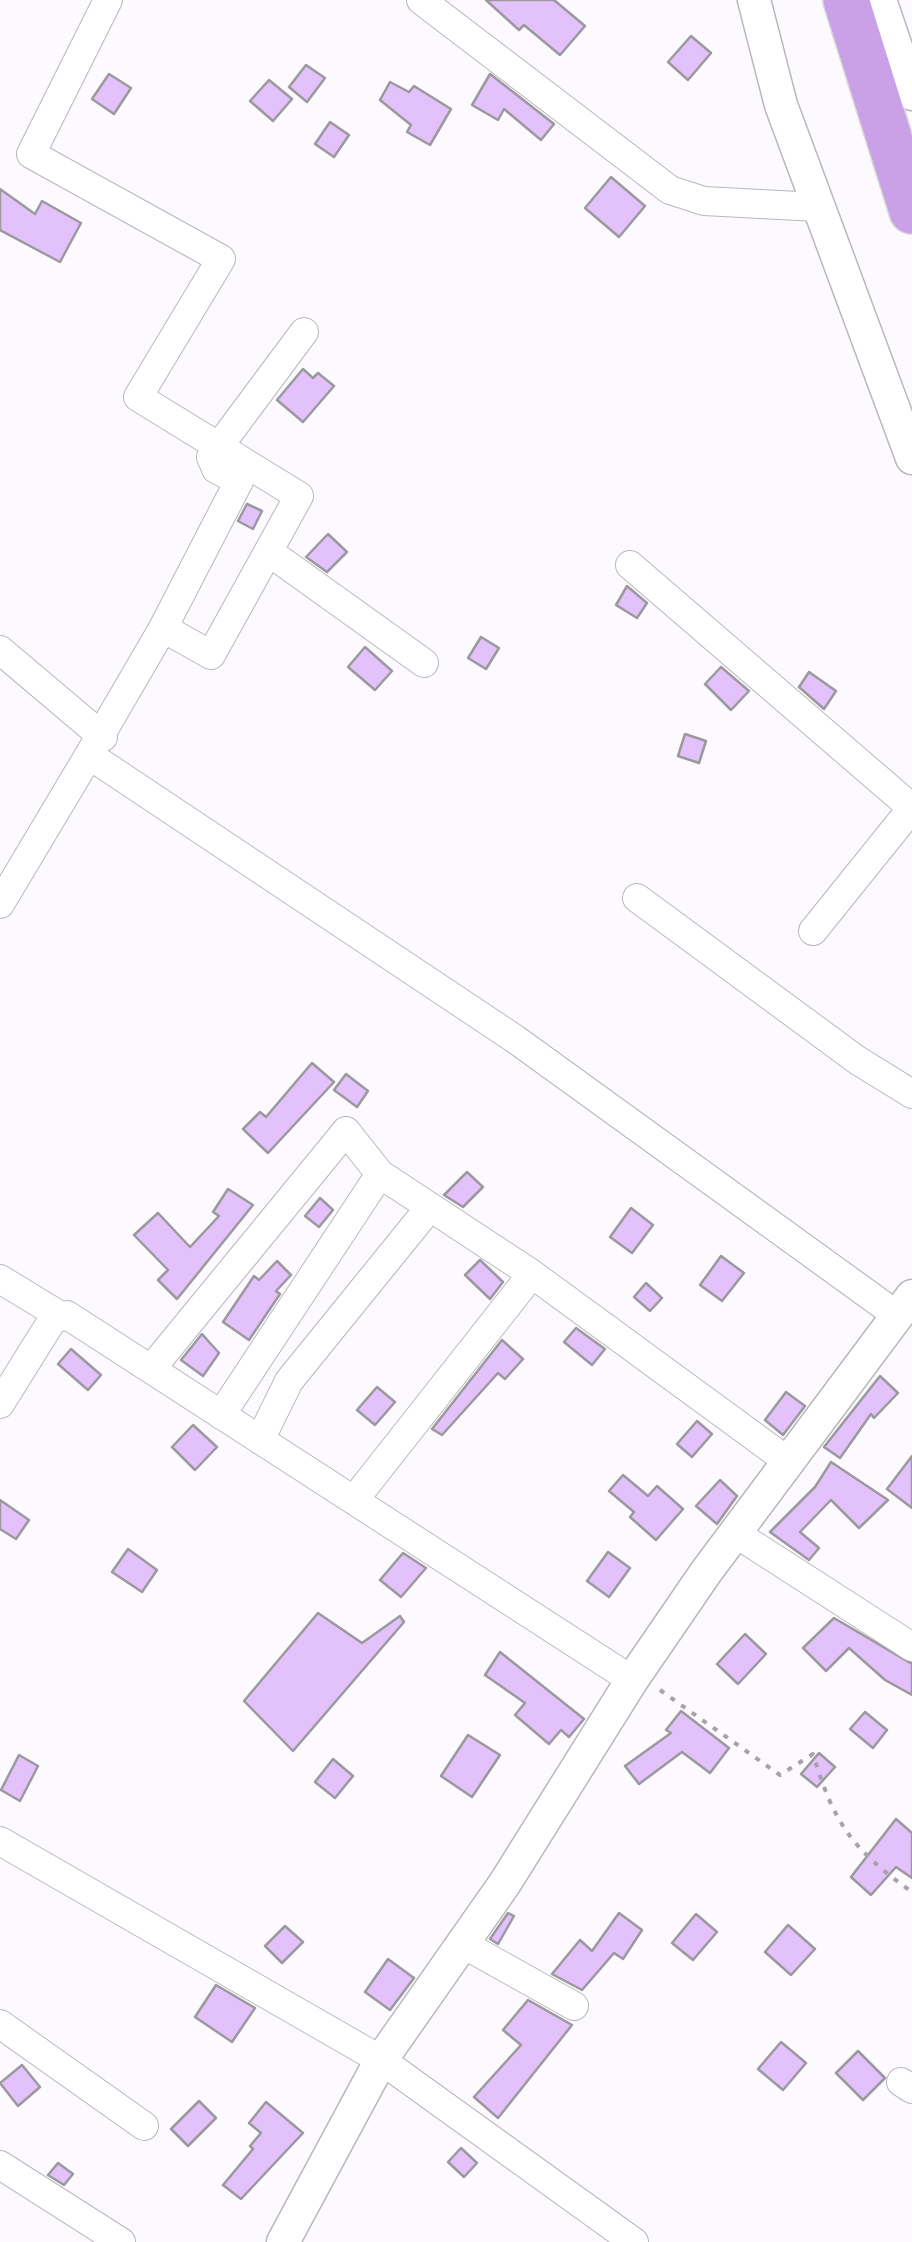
<!DOCTYPE html>
<html>
<head>
<meta charset="utf-8">
<style>
	body { margin:0 }
	canvas { display:block; background:#fcfafe }
</style>
</head>
<body>
<canvas width="912" height="2242"></canvas>
<script>
const ctx = document.querySelector('canvas').getContext('2d');
ctx.lineJoin = 'round';
function fill(path, color) {
  ctx.fillStyle = color;
  ctx.fill(path, 'evenodd');
}
function stroke(path, color, width, dash) {
  ctx.strokeStyle = color;
  ctx.lineWidth = width;
  ctx.lineCap = dash ? 'butt' : 'round';
  ctx.setLineDash(dash || []);
  ctx.stroke(path);
}
const building = new Path2D(`
	M486 0H554L585 26 560 55 524 25 519 30Z
	M691 36 711 53 688 80 668 62Z
	M306 65 325 78 307 102 289 87Z
	M109 74 131 88 114 114 92 99Z
	M490 74 554 124 541 140 504 109 498 120 472 105Z
	M269 80 292 99 273 121 250 101Z
	M390 82 409 92 414 86 451 109 430 145 407 132 411 125 380 100Z
	M330 122 349 135 334 157 315 144Z
	M611 177 645 206 619 237 585 208Z
	M0 189 35 214 42 201 81 223 60 262 0 230Z
	M303 369 313 378 318 373 334 386 303 422 277 400Z
	M247 504 262 511 253 529 238 521Z
	M328 534 347 552 327 572 306 557Z
	M627 586 647 603 637 618 616 605Z
	M481 637 499 648 486 669 468 658Z
	M365 647 392 671 375 690 348 667Z
	M721 667 749 691 731 710 705 684Z
	M809 672 836 691 824 709 799 687Z
	M685 734 706 741 699 763 678 756Z
	M312 1063 334 1082 268 1153 243 1129 260 1112 266 1117Z
	M346 1074 368 1091 357 1107 334 1090Z
	M467 1172 483 1187 463 1207 444 1195Z
	M228 1189 253 1205 177 1299 158 1280 168 1270 134 1235 158 1213 190 1247 219 1216 213 1212Z
	M320 1198 333 1210 319 1227 305 1216Z
	M631 1208 653 1225 632 1253 610 1237Z
	M721 1256 744 1273 722 1301 700 1285Z
	M480 1260 503 1282 490 1299 465 1275Z
	M277 1261 291 1275 276 1291 280 1294 249 1340 223 1322 254 1276 259 1280Z
	M646 1283 662 1298 650 1311 634 1297Z
	M576 1328 605 1349 592 1365 564 1342Z
	M202 1334 219 1353 203 1376 181 1360Z
	M502 1340 523 1359 505 1379 498 1373 442 1435 432 1429Z
	M71 1349 101 1375 88 1390 58 1364Z
	M880 1376 898 1393 874 1418 871 1414 840 1458 824 1447Z
	M377 1387 395 1402 375 1425 357 1410Z
	M786 1392 805 1406 783 1435 765 1420Z
	M697 1421 712 1434 692 1457 677 1444Z
	M193 1425 217 1447 195 1470 172 1447Z
	M912 1456V1508L887 1489Z
	M831 1462 888 1500 859 1528 831 1500 800 1532 819 1548 809 1560 770 1532 815 1487Z
	M623 1475 648 1496 657 1486 683 1509 656 1540 630 1517 634 1512 609 1491Z
	M720 1480 737 1496 717 1524 696 1506Z
	M0 1500 29 1520 16 1539 0 1529Z
	M128 1549 157 1570 142 1592 112 1572Z
	M608 1552 630 1568 609 1597 587 1581Z
	M403 1553 426 1568 401 1597 380 1580Z
	M318 1613 362 1643 400 1616 404 1622 293 1751 244 1701Z
	M834 1618 912 1664V1695L885 1680 849 1648 826 1671 803 1648Z
	M745 1634 766 1654 738 1684 717 1664Z
	M500 1652 584 1719 569 1737 561 1730 549 1744 515 1715 525 1703 485 1675Z
	M681 1711 729 1748 710 1773 682 1752 639 1784 625 1766 671 1733 666 1730Z
	M865 1712 887 1730 873 1748 850 1729Z
	M468 1735 500 1755 472 1797 441 1776Z
	M819 1753 835 1767 817 1787 801 1774Z
	M19 1755 38 1766 20 1801 1 1790Z
	M333 1759 353 1776 335 1798 315 1782Z
	M896 1819 912 1833V1878L896 1867 871 1895 851 1877Z
	M508 1913 514 1916 498 1944 490 1939Z
	M619 1913 642 1930 623 1959 614 1953 582 1990 552 1974 580 1940 592 1951Z
	M696 1914 717 1932 693 1960 672 1943Z
	M788 1925 815 1949 791 1975 765 1952Z
	M285 1926 303 1942 282 1963 265 1946Z
	M388 1959 414 1978 390 2010 365 1992Z
	M216 1985 255 2008 232 2042 195 2017Z
	M528 2000 572 2025 498 2118 474 2097 521 2045 503 2030Z
	M781 2042 806 2063 783 2090 758 2069Z
	M858 2051 885 2078 863 2100 836 2073Z
	M22 2065 40 2087 18 2106 0 2083Z
	M199 2101 216 2118 188 2146 171 2129Z
	M266 2102 303 2133 241 2199 223 2185 253 2149 250 2146 261 2133 249 2123Z
	M461 2148 477 2163 464 2177 448 2162Z
	M58 2163 73 2174 64 2185 48 2175Z`);
fill(building, '#e3c2fc');
stroke(building, '#9b999d', 2.5);
const minor = new Path2D(`
	M108 0 31 154 221 259 138 397 299 496 211 655 163 628
	M421 0 670 190 704 201 817 207
	M304 332 211 457 216 469 239 481 163 628 89 755 515 1039 898 1316
	M269 552 424 663
	M630 565 912 808
	M0 650 103 737
	M637 898 857 1060 912 1094
	M0 904 89 755
	M813 931 912 808
	M532 1274 789 1462
	M0 1279 59 1315
	M151 1369 346 1131 380 1174 532 1274 354 1500
	M0 1404 53 1319 67 1315 632 1680
	M221 1415 380 1174
	M260 1440 289 1381 430 1207
	M735 1533 912 1647
	M0 1841 381 2060 634 2242
	M463 1944 574 2006
	M0 2024 144 2126
	M901 2082 912 2089
	M0 2165 121 2242`);
const tertiary = new Path2D(`
	M754 0 781 105 912 458
	M880 0 912 94
	M283 2242 381 2060 505 1883 632 1680 706 1572 912 1296`);
const trunk = new Path2D(`
	M846 0 912 211`);
stroke(minor, '#b9b7bb', 30);
stroke(tertiary, '#b9b7bb', 35);
stroke(trunk, '#d9d9d9', 48);
stroke(new Path2D(`
	M660 1690 780 1775 813 1754C834 1824 852 1849 912 1892`), '#a5a3a6', 4, [5, 8]);
stroke(minor, '#fff', 28);
stroke(tertiary, '#fff', 32);
stroke(trunk, '#caa0e6', 45);
</script>
</body>
</html>
